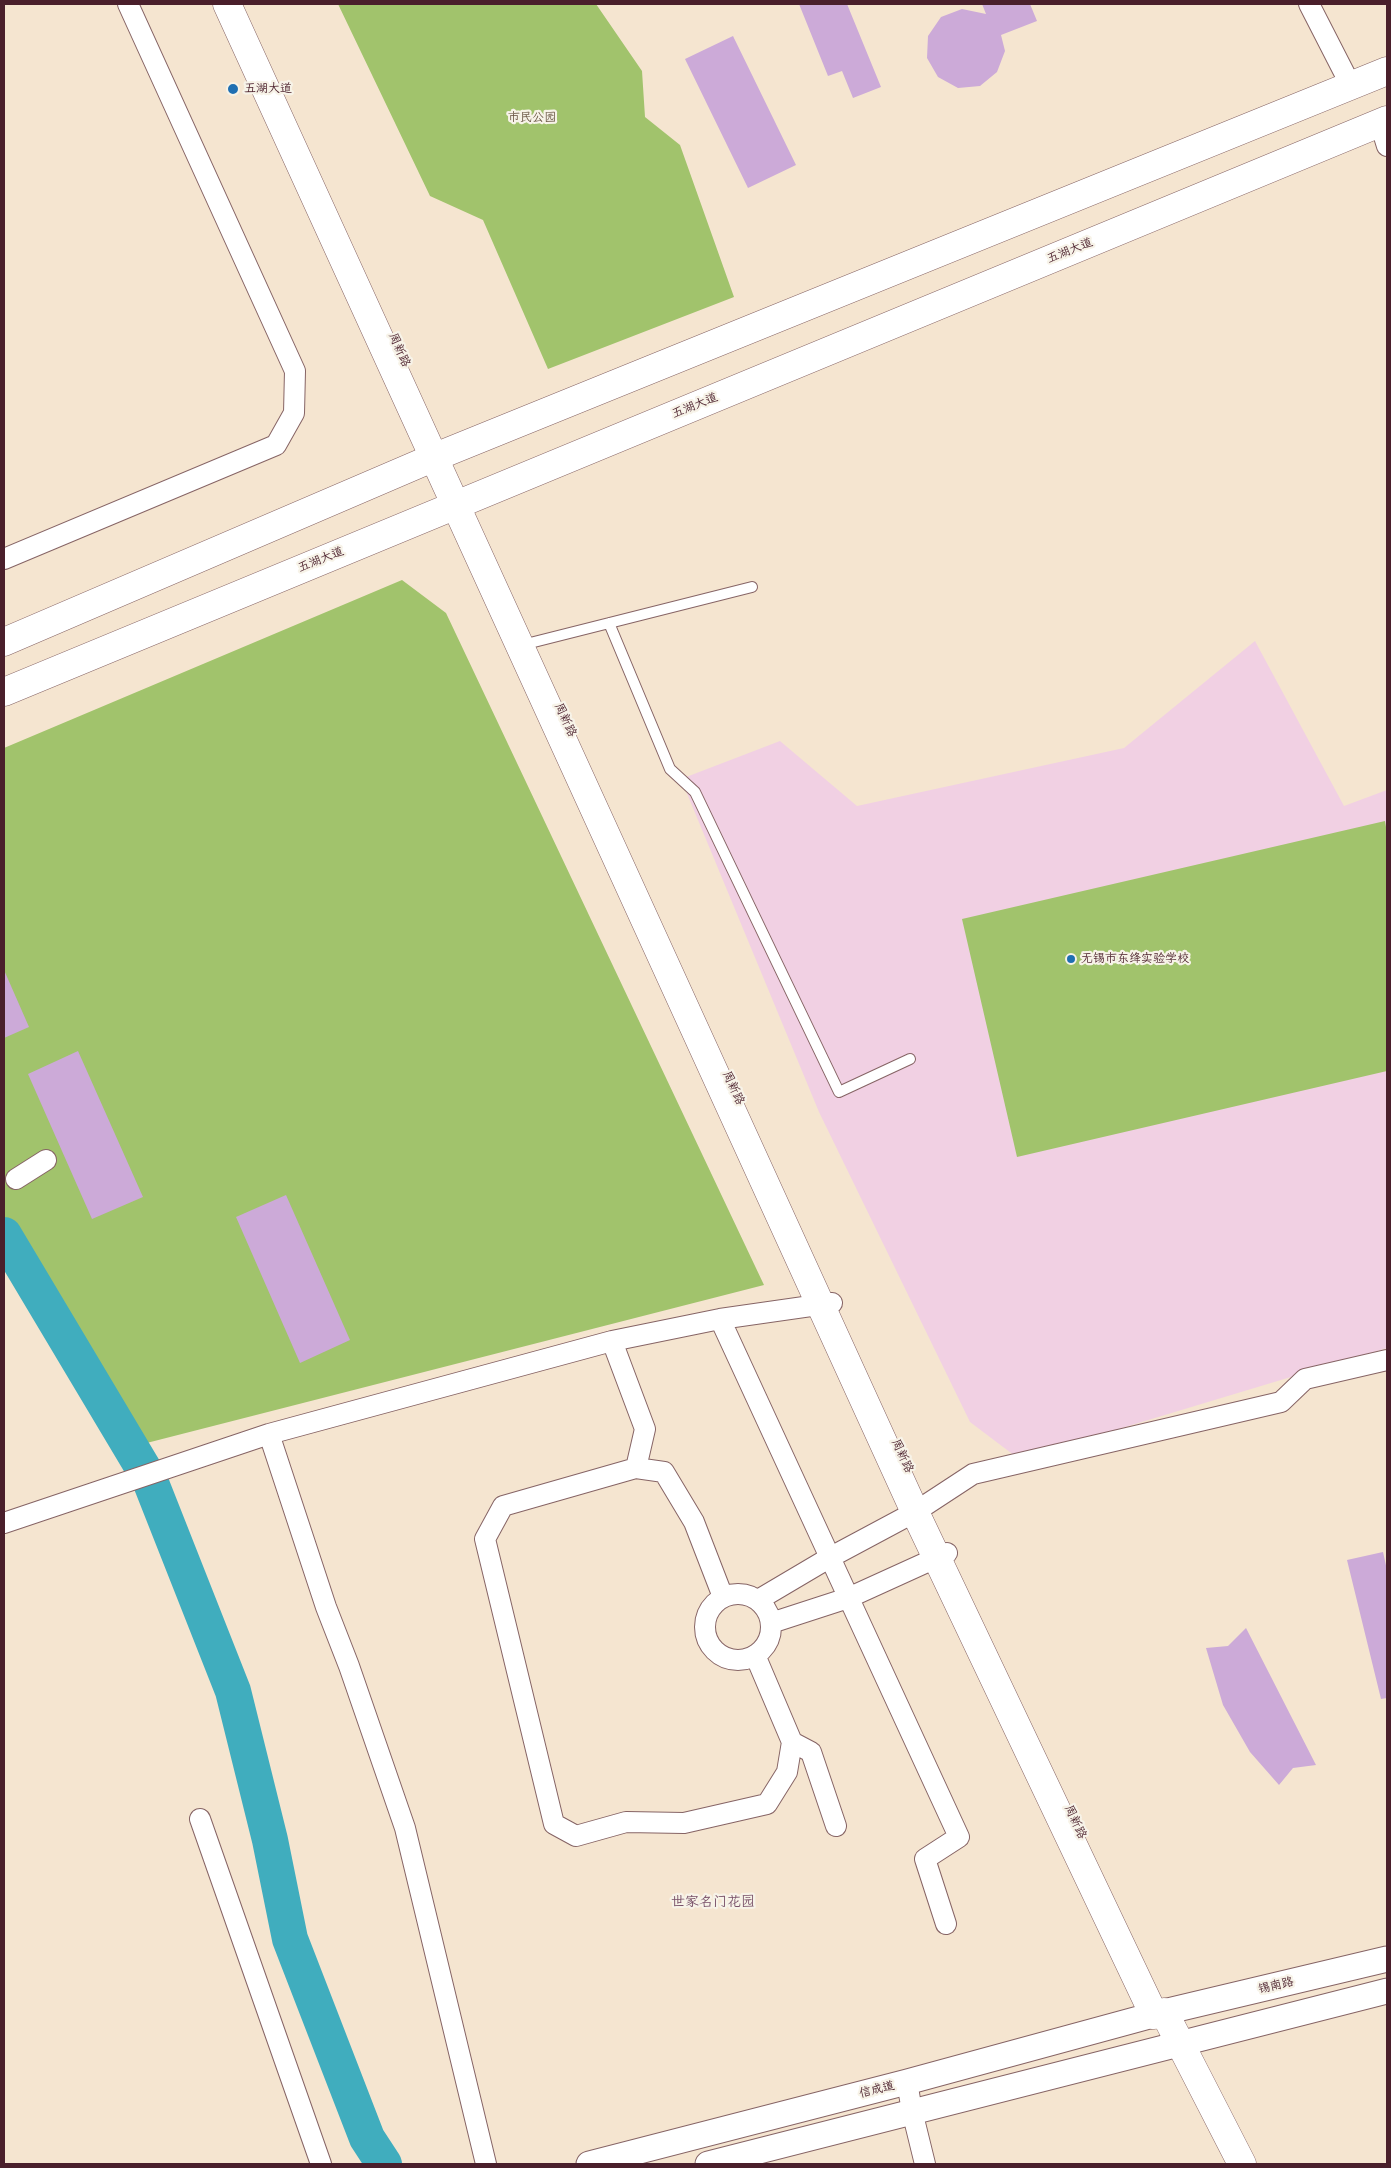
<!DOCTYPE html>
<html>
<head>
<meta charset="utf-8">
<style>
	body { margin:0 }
	#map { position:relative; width:1391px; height:2168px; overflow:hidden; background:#f5e5d0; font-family:Pangolin,sans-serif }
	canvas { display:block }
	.frame { position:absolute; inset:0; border:5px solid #4a1f2b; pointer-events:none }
</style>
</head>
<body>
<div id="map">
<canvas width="1391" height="2168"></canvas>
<div class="frame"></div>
</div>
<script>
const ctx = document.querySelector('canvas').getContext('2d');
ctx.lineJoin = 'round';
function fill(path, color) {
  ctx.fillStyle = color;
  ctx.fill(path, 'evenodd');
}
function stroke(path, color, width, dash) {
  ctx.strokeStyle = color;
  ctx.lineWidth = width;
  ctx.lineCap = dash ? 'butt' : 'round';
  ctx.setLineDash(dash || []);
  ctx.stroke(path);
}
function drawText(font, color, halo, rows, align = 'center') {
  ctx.font = font + ' Pangolin,"LXGW WenKai TC",sans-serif';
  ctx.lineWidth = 4.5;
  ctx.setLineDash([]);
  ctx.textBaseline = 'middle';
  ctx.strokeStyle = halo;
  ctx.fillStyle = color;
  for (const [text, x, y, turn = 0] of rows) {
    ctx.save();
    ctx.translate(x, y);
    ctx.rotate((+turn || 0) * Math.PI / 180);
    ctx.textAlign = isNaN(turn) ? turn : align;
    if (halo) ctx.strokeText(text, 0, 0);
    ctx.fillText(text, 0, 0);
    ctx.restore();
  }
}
fill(new Path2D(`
	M1255 641 1344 806 1387 790V1348L1019 1459 970 1422 819 1112 681 779 780 741 857 806 1124 748Z`), '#f1d0e3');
fill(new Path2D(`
	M338 4H596L642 71 645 117 680 145 734 297 548 369 483 220 430 196Z
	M402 580 446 613 764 1285 131 1447 4 1240V748Z
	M1385 821 1387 833V1071L1017 1157 962 919Z`), '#a1c36c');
stroke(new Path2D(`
	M4 1235 149 1478 233 1691 270 1840 290 1939 367 2138 384 2164`), '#40adbe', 36);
fill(new Path2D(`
	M799 4H847L881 87 853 98 842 71 828 76Z
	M982 4H1030L1037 21 1001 35 1005 51 997 72 980 86 958 88 938 77 927 58 928 36 941 17 962 9 986 14Z
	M733 36 796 165 748 188 685 59Z
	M4 970 29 1027 4 1038Z
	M78 1051 143 1197 92 1219 28 1074Z
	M286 1195 350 1340 300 1363 236 1217Z
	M1383 1552 1387 1570V1698L1381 1699 1347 1560Z
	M1246 1628 1316 1765 1293 1768 1279 1785 1250 1752 1223 1705 1206 1648 1228 1646Z`), '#ccaad8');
const service = new Path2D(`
	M609 623 670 769 695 792 839 1092 910 1059
	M530 643 752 587`);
const minor = new Path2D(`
	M1309 4 1351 86
	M1380 123 1387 146
	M4 559 276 445 294 413 295 371 128 4
	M16 1179 46 1160
	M720 1319 959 1837 925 1859 946 1924
	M612 1341 645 1429 636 1468 503 1506 485 1539 554 1824 576 1836 626 1822 684 1823 767 1804 787 1772 792 1742 755 1655
	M636 1468 664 1472 694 1522 723 1597
	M4 1523 269 1434
	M705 1627a33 33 0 1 1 66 0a33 33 0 1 1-66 0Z
	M758 1600 829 1558 915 1512 973 1474 1281 1402 1305 1379 1387 1360
	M771 1623 848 1598 947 1553
	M792 1742 811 1752 836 1826
	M200 1819 321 2164
	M907 2082 912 2111 925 2164
	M486 2164 405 1828 349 1666 326 1607 269 1434 612 1341 720 1319 832 1303`);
const tertiary = new Path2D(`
	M589 2164 907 2082 1164 2012 1387 1959
	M708 2164 1387 1991`);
const secondary = new Path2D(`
	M4 642 435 457 1387 71
	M4 692 1387 120
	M1164 2012 1242 2164`);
const primary = new Path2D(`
	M227 4 915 1512 1154 2015`);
stroke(service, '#866465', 12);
stroke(minor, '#866465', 22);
stroke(tertiary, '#866465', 27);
stroke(secondary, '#866465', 29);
stroke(primary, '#866465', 29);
stroke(service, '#fff', 10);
stroke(minor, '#fff', 20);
stroke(tertiary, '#fff', 25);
stroke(secondary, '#fff', 28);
stroke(primary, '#fff', 28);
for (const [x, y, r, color] of [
	[233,89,6,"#1f6fb2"],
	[1071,959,5,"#1f6fb2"]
]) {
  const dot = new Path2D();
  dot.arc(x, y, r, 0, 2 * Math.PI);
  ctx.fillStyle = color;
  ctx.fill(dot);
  stroke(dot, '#f7f3e8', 2);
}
drawText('12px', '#4a1f2b', '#f7f3e8', [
	["五湖大道",244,89],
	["无锡市东绛实验学校",1081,959]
], 'left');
drawText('12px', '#64503e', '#f7f3e8', [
	["市民公园",532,118]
]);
drawText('12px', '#4a1f2b', '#f7f3e8', [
	["五湖大道",1070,251,-22],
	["周新路",399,350,66],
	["五湖大道",695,406,-22],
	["五湖大道",321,560,-22],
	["周新路",565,720,65],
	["周新路",733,1088,65],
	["周新路",902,1456,65],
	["周新路",1075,1822,65],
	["锡南路",1276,1986,-13],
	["信成道",877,2090,-14]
]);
drawText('14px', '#785068', '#f7f3e8', [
	["世家名门花园",713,1902]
]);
</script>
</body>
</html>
